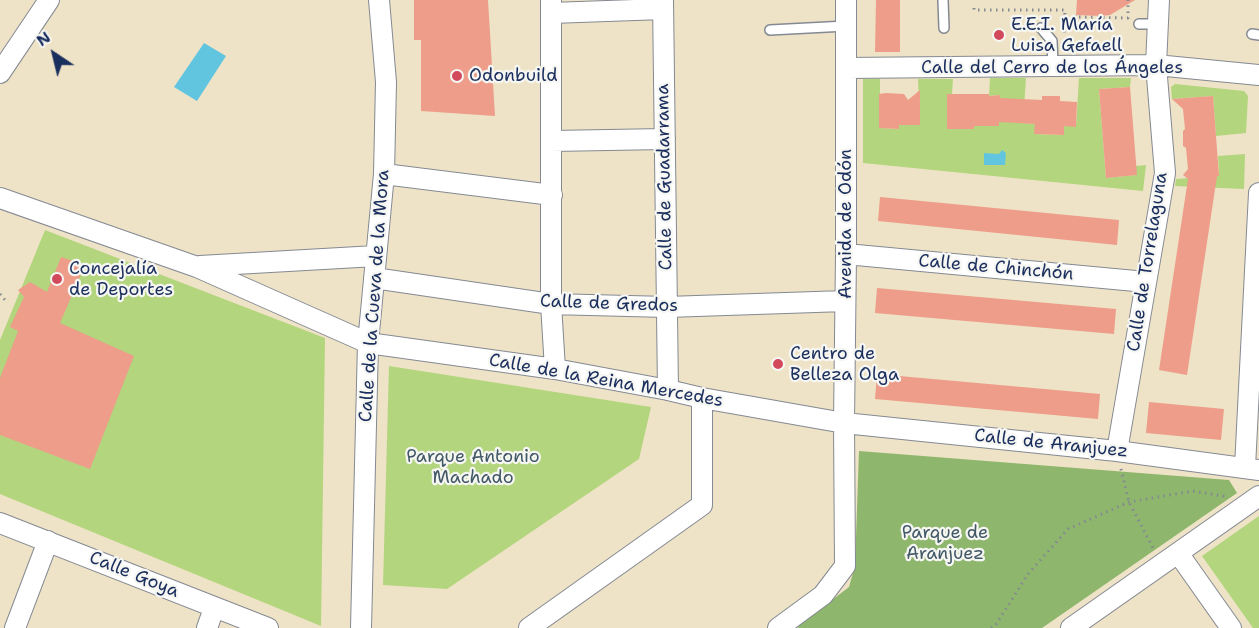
<!DOCTYPE html>
<html>
<head>
<meta charset="utf-8">
<style>
	body { margin:0 }
	#map { position:relative; width:1259px; height:628px; overflow:hidden; background:#eee3c6; font-family:"Shantell Sans",sans-serif }
	canvas { display:block }
	.north { position:absolute; left:24px; top:24px; width:60px; height:60px; -webkit-text-stroke:4px #f6f6f2; paint-order:stroke; rotate:325deg; font-size:16px; font-weight:700; line-height:24px; text-align:center; color:#1b2f5e }
	.north::after { content:''; display:block; margin:auto; width:21px; height:27px; background:#1b2f5e; clip-path:polygon(50% 0,100% 100%,50% 72%,0 100%) }
</style>
</head>
<body>
<div id="map">
<canvas width="1259" height="628"></canvas>
<div class="north">N</div>
</div>
<script>
const ctx = document.querySelector('canvas').getContext('2d');
ctx.lineJoin = 'round';
function fill(path, color) {
  ctx.fillStyle = color;
  ctx.fill(path, 'evenodd');
}
function stroke(path, color, width, dash) {
  ctx.strokeStyle = color;
  ctx.lineWidth = width;
  ctx.lineCap = dash ? 'butt' : 'round';
  ctx.setLineDash(dash || []);
  ctx.stroke(path);
}
function drawText(font, color, halo, rows, align = 'center') {
  ctx.font = font + ' "Shantell Sans",sans-serif';
  ctx.lineWidth = 4.5;
  ctx.setLineDash([]);
  ctx.textBaseline = 'middle';
  ctx.strokeStyle = halo;
  ctx.fillStyle = color;
  for (const [text, x, y, turn = 0] of rows) {
    ctx.save();
    ctx.translate(x, y);
    ctx.rotate((+turn || 0) * Math.PI / 180);
    ctx.textAlign = isNaN(turn) ? turn : align;
    if (halo) ctx.strokeText(text, 0, 0);
    ctx.fillText(text, 0, 0);
    ctx.restore();
  }
}
fill(new Path2D(`
	M990 78H1026L1023 123 1035 124V134L1063 135 1064 126H1076L1079 78H1131L1130 87 1099 89 1106 178 1136 175V166L1146 165 1143 191 863 163V79H880V128L898 129 899 125H920L918 79H953L952 94 947 95 948 129H974V126H999V95L989 96Z
	M1175 84 1244 91 1248 96 1246 133 1216 136 1213 96 1172 99 1171 87Z
	M1245 154 1244 189 1175 186 1176 179 1219 176 1218 156Z
	M45 230 325 338 321 626 0 494V340Z
	M389 366 651 407 639 459 447 589 383 585Z
	M1259 516V628H1253L1202 556Z`), '#b3d57d');
fill(new Path2D(`
	M859 451 1229 480 1237 493 1042 628H799L797 627 849 587 855 566Z`), '#8eb66c');
fill(new Path2D(`
	M204 43 226 56 197 101 174 87Z
	M1002 150 1006 153 1005 165H984V153L999 154Z`), '#62c5e0');
fill(new Path2D(`
	M414 0H488L495 116 421 111V40H414Z
	M876 0H900V52H875Z
	M1077 0H1135L1110 15 1101 16 1076 15Z
	M1130 87 1137 175 1106 178 1099 89Z
	M920 90V125H899V129L879 128V94L886 93 904 94 908 100Z
	M947 94H989V96L1000 95V98L1042 100V96H1060V101L1077 102 1076 127 1064 126V135L1034 134 1035 124 999 122V126H974V129H947Z
	M1213 96 1219 176H1217L1187 375 1159 370 1188 179 1183 175 1188 169 1186 148 1183 146V131L1185 129 1183 109 1172 99Z
	M880 197 1119 220 1117 245 878 221Z
	M61 257 85 265 60 323 134 356 90 469 0 435V378L18 331 10 327 24 297 18 290 30 282 47 292Z
	M877 288 1116 309 1114 334 875 313Z
	M877 374 1100 394 1098 419 875 399Z
	M1149 402 1224 409 1221 440 1146 433Z`), '#ed9d89');
const lane = new Path2D(`
	M943 0 944 28
	M1139 24H1158
	M1041 28 1052 41 1053 66
	M770 30 846 26
	M1252 34 1259 35`);
const street = new Path2D(`
	M551 0V304L555 369
	M663 0 668 390
	M551 13 663 9
	M846 68 1156 65 1259 75
	M0 73 49 0
	M551 141 665 139
	M384 174 552 195
	M0 198 197 267 368 343 555 369 668 390 702 398 844 423 1117 451 1259 470
	M846 254 1146 282
	M200 266 376 256
	M374 278 551 304 667 307 845 301
	M1117 451 1165 173 1156 65 1159 0
	M1245 467 1259 193
	M0 523 268 628
	M1178 553 1231 628
	M15 628 48 541
	M207 628 214 608
	M361 628 368 343 384 174 386 82 379 0
	M529 628 702 505V398
	M778 628 823 595 845 566 844 423 846 254V0
	M1071 628 1259 496`);
stroke(lane, '#848992', 12);
stroke(street, '#848992', 22);
stroke(new Path2D(`
	M974 8V10H1065L1064 35
	M1075 15V17L1128 18V0
	M0 294 5 300
	M1121 469 1129 502 1153 548
	M991 628 995 626 1028 574 1068 529 1129 502 1193 491 1223 496 1226 499`), '#848992', 3, [1.5, 4.5]);
stroke(lane, '#fff', 9);
stroke(street, '#fff', 20);
for (const [x, y, r, color] of [
	[999,35,6,"#d1495b"],
	[457,76,6,"#d1495b"],
	[57,279,6,"#d1495b"],
	[778,364,6,"#d1495b"]
]) {
  const dot = new Path2D();
  dot.arc(x, y, r, 0, 2 * Math.PI);
  ctx.fillStyle = color;
  ctx.fill(dot);
  stroke(dot, '#f6f6f2', 2);
}
drawText('18px', '#1b2f5e', '#f6f6f2', [
	["E.E.I. María",1011,25],
	["Luisa Gefaell",1011,46],
	["Odonbuild",469,76],
	["Concejalía",69,269],
	["de Deportes",69,290],
	["Centro de",790,354],
	["Belleza Olga",790,375]
], 'left');
drawText('18px', '#1b2f5e', '#f6f6f2', [
	["Calle del Cerro de los Ángeles",1052,68],
	["Calle de Guadarrama",665,177,-91],
	["Avenida de Odón",846,224,-90],
	["Calle de Torrelaguna",1148,262,-81],
	["Calle de Chinchón",996,268,5],
	["Calle de la Cueva de la Mora",375,296,-86],
	["Calle de Gredos",609,304,2],
	["Calle de la Reina Mercedes",606,381,10],
	["Calle de Aranjuez",1051,444,6],
	["Calle Goya",134,575,22]
]);
drawText('18px', '#415866', '#f6f6f2', [
	["Parque Antonio",473,457],
	["Machado",473,478],
	["Parque de",945,533],
	["Aranjuez",945,554]
]);
</script>
</body>
</html>
